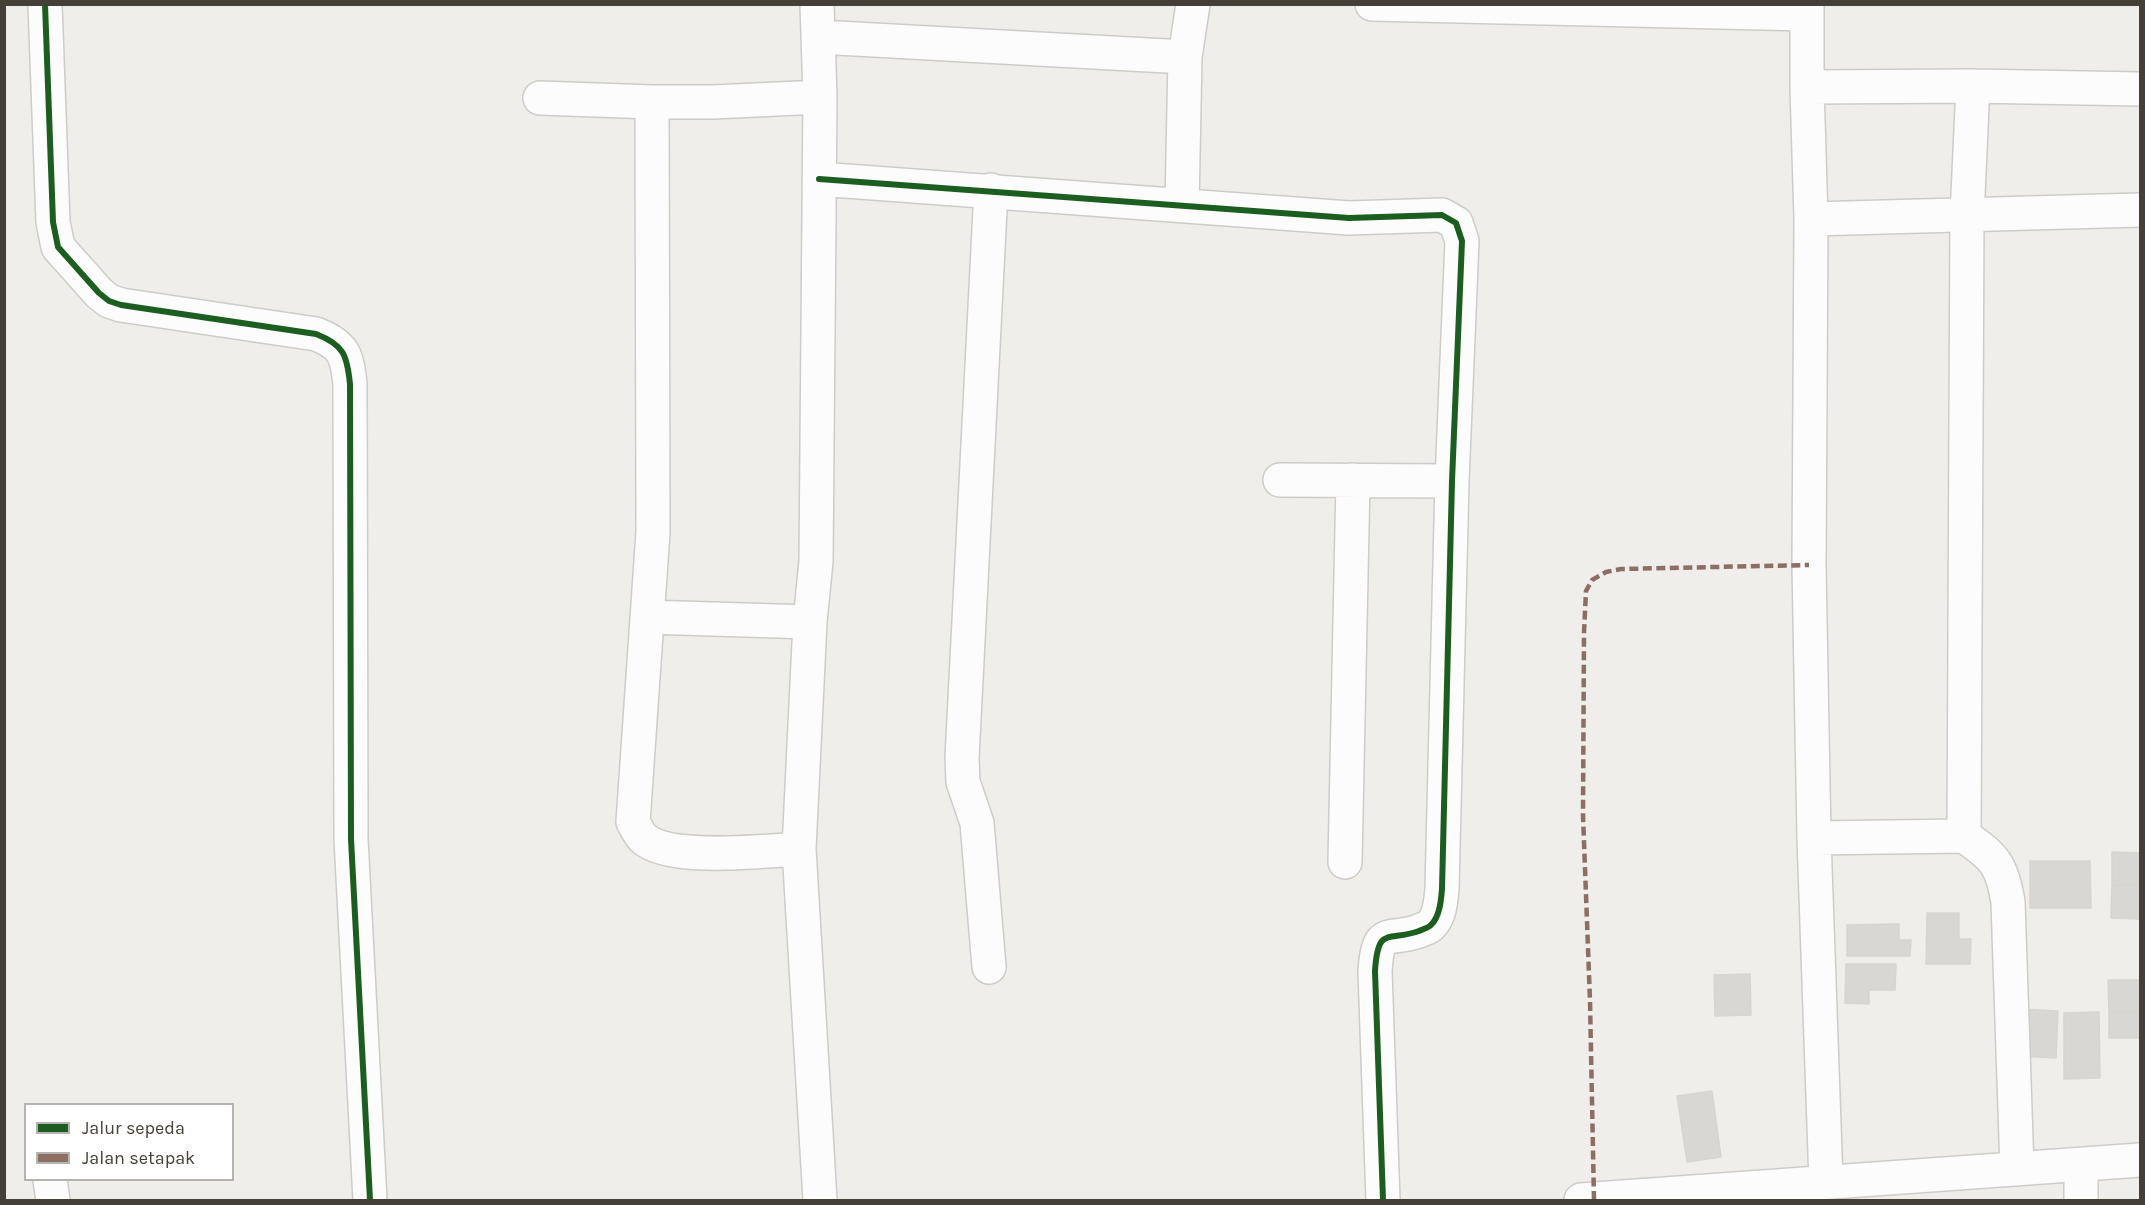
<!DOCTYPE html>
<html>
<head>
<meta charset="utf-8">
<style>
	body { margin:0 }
	#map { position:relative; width:2145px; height:1205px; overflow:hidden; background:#f0eeea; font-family:Karla,sans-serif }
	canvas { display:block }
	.frame { position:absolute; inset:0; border:6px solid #454037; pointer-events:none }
	.legend { position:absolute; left:24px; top:1103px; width:210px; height:78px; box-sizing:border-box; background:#fff; border:2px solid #b5b3af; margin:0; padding:8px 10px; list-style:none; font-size:18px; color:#454037 }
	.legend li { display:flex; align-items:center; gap:12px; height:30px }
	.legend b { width:30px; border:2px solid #b5b3af }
</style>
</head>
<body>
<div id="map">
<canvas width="2145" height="1205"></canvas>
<div class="frame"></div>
<ul class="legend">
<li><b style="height:8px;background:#1b5e20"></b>Jalur sepeda</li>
<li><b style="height:8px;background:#8d6e63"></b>Jalan setapak</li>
</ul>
</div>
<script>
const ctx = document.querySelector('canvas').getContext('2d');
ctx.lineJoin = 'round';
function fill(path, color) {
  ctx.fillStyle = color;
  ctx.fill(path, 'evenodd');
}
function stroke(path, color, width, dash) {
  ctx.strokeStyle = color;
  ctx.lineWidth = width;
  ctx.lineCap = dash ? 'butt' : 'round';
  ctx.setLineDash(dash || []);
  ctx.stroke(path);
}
const building = new Path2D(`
	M2112 852 2140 853V885H2112Z
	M2030 861H2090L2091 908H2030Z
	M2112 885H2140V919L2111 918Z
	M1927 913H1959V939H1971L1970 964H1926Z
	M1899 924V940H1911L1910 956H1847V925Z
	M1846 964H1896L1895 990H1869V1004L1845 1003Z
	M1750 974 1751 1015 1715 1016 1714 975Z
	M2108 980H2140V1012H2109Z
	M2021 1009 2058 1011 2056 1058 2019 1056Z
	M2099 1012 2100 1078 2064 1079V1013Z
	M2109 1012H2140V1038H2109Z
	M1712 1091 1721 1157 1687 1162 1677 1096Z`);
fill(building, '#d9d7d3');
stroke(building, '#d8d5d0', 1.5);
const minor = new Path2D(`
	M45 4 53 222 58 247 99 293 109 301 121 305 316 334C344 345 347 355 350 384L351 839 370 1200
	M817 4 820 97 816 561 810 622 799 849 820 1200
	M1372 4 1806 14
	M1807 4V87L1811 219 1809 565 1814 838 1826 1182
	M819 37 1185 57
	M1807 87 1973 86 2140 89
	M540 98 652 102
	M819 179 1349 218 1442 215 1456 223 1462 241 1452 481 1442 889C1441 900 1440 916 1431 925 1428 928 1423 929 1419 931 1388 942 1378 925 1375 971L1383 1200
	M1182 205 1185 57 1193 4
	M1811 219 2140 210
	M1280 480 1452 481
	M647 617 810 622
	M1964 836 1967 216 1973 86
	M1814 838 1964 836C1995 857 2002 865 2008 902L2017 1169
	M799 849C764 851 668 862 643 838 639 834 636 827 633 822L653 532 652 102H713L820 97
	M1345 862 1353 480
	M989 967 977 823 963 782 962 758 991 190
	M2081 1165V1200
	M50 1180 53 1200
	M1581 1200 2140 1160`);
stroke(minor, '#ceccc8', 36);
stroke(minor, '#fdfcfc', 33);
stroke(new Path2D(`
	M1594 1200 1590 1001 1583 815 1584 633 1586 591 1592 580 1606 572 1621 569 1809 565`), '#8d6e63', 4.5, [9, 4.5]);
stroke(new Path2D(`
	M45 4 53 222 58 247 99 293 109 301 121 305 316 334C344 345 347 355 350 384L351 839 370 1200
	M819 179 1349 218 1442 215 1456 223 1462 241 1452 481 1442 889C1441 900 1440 916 1431 925 1428 928 1423 929 1419 931 1388 942 1378 925 1375 971L1383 1200`), '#1b5e20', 6);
</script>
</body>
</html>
